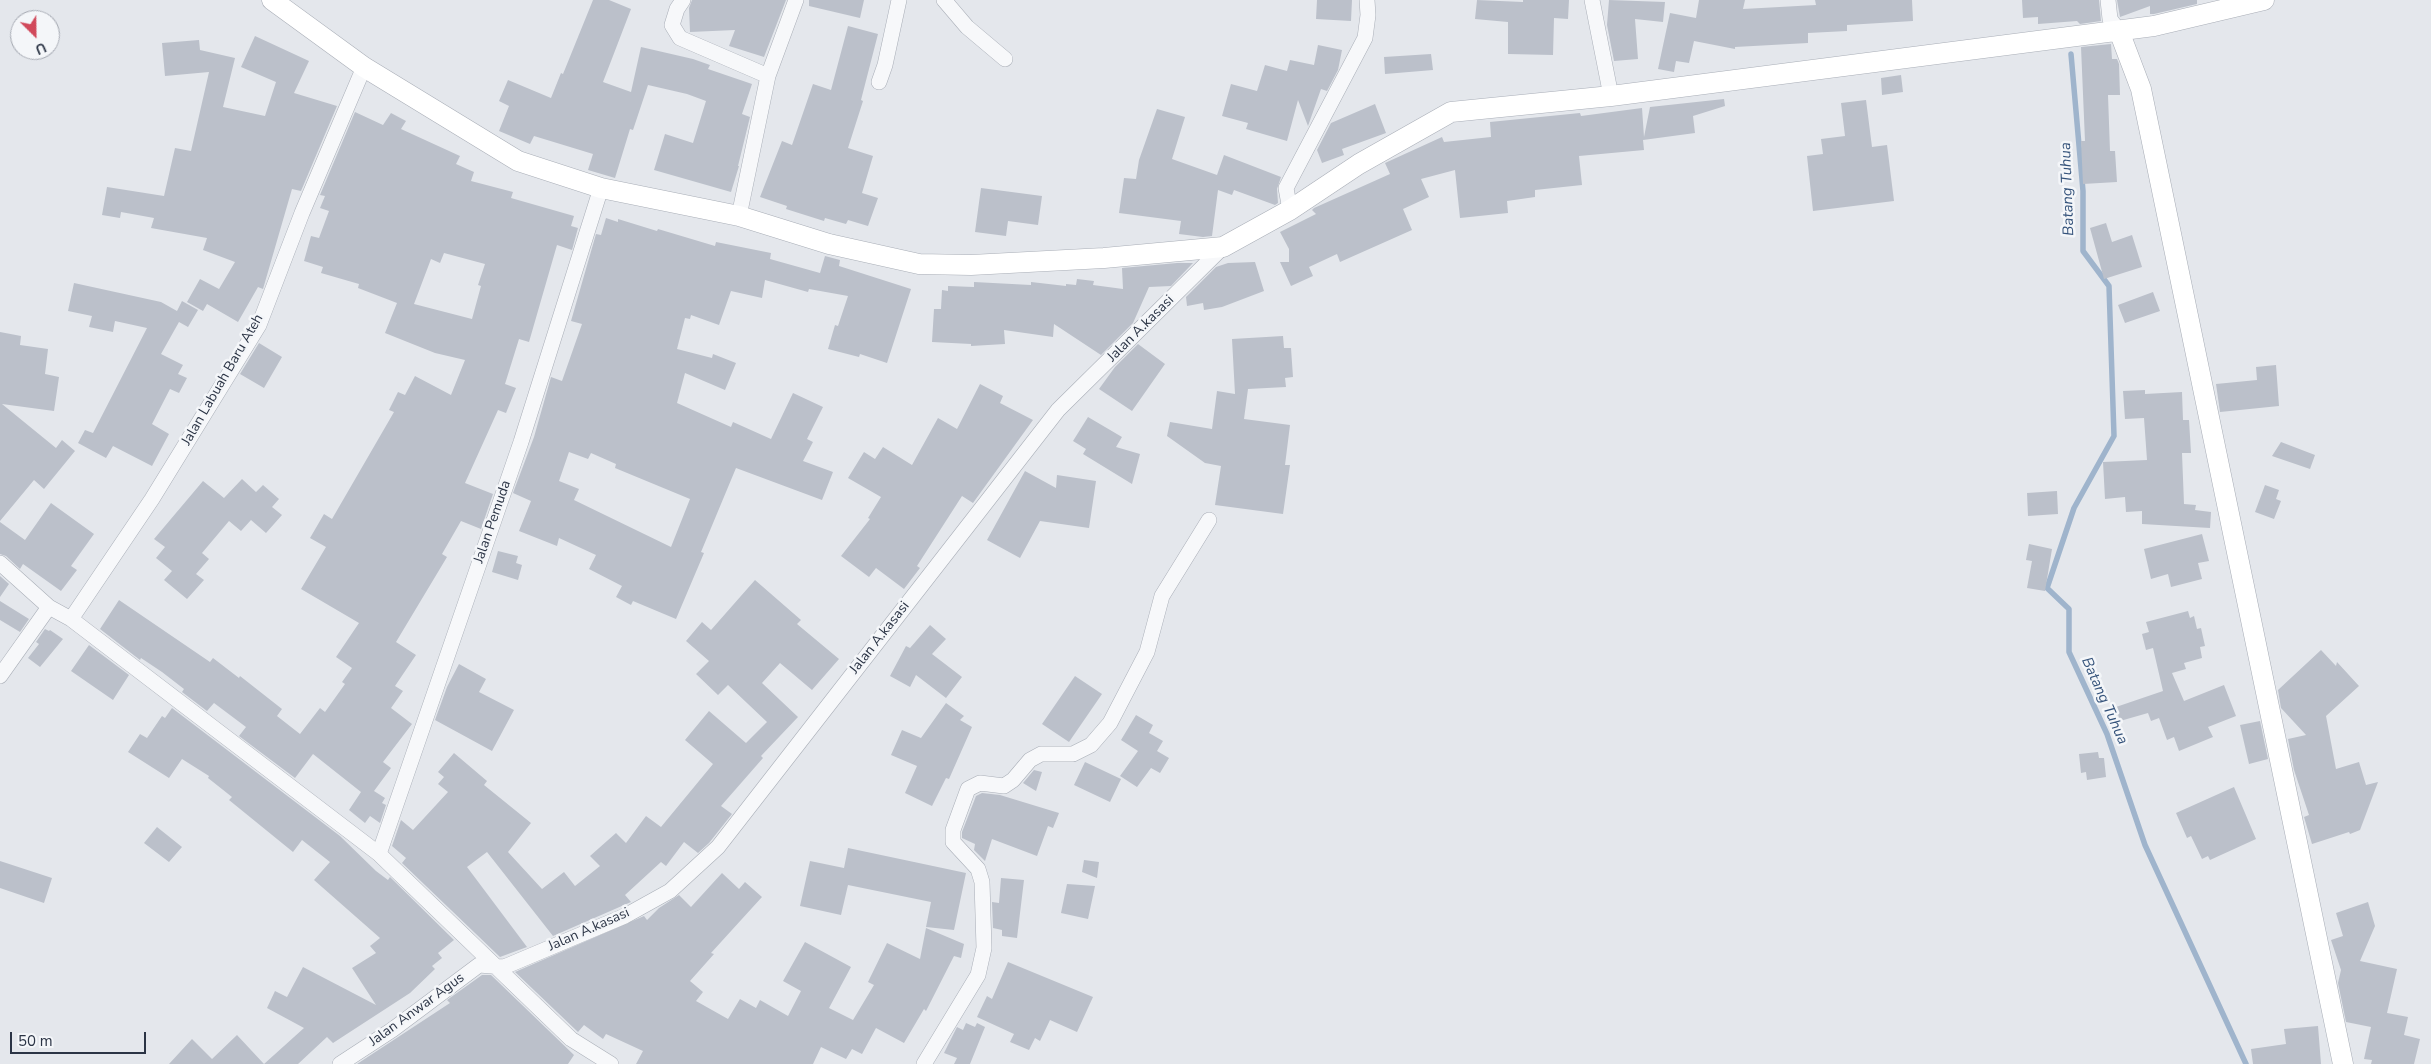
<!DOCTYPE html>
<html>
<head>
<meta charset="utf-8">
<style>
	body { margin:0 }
	#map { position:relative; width:2431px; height:1064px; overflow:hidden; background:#e4e7ec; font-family:"Nunito Sans",sans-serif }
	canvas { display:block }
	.north { position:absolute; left:10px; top:10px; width:50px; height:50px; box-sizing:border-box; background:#f4f6f9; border:1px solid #a4a8b1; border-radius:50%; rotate:157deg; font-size:14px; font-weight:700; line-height:20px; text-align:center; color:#2b3445 }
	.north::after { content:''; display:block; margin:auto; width:18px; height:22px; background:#d1495b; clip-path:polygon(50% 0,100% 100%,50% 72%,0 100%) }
	.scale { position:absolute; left:10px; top:1032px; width:136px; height:22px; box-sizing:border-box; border:2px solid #2b3445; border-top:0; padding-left:6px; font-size:15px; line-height:18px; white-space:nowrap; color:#2b3445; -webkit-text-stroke:4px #f4f6f9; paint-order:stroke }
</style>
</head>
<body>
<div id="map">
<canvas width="2431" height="1064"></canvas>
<div class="north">U</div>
<div class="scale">50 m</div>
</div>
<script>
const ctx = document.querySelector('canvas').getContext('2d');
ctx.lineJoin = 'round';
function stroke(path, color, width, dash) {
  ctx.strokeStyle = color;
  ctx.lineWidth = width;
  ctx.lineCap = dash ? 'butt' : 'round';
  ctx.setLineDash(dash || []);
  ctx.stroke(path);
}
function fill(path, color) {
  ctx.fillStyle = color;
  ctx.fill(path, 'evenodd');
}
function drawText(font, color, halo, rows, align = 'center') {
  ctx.font = font + ' "Nunito Sans",sans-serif';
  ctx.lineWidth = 5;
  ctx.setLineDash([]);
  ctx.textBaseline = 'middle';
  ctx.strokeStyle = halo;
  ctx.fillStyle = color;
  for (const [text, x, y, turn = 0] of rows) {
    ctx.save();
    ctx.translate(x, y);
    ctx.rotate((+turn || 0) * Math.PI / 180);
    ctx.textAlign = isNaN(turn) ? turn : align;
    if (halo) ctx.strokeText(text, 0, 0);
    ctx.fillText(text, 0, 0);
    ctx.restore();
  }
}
stroke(new Path2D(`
	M2071 54 2083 191V251L2109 286 2114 436 2074 508 2047 588 2069 609V652L2107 734 2145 845 2246 1064`), '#9fb4cc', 5.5);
fill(new Path2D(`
	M593 0H609L631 9 603 82 631 92 641 47 693 59 710 65 708 69 752 84 742 114 750 117 738 166H739L731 192 654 170 665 134 693 143 706 101 687 94 648 85 633 130 630 129 615 178 588 170 593 154 534 136 530 144 499 131 509 106 499 101 508 80 551 98 561 73 563 74Z
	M692 0H786L764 57 729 46 735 30 690 32 689 8Z
	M809 0H864L860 18 809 6Z
	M1317 0H1352L1351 21 1316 19Z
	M1477 0 1523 2V0H1569L1568 19 1554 18 1553 55 1508 54V22L1475 19Z
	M1609 0 1665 2 1663 22 1635 19 1638 59 1614 61 1607 25Z
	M1699 0H1745L1743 9 1816 5 1815 0H1912L1913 21 1847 25V31L1808 33V43L1735 47V49L1694 41 1689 63 1676 61 1674 72 1658 69 1670 13 1696 18Z
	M2022 0H2099L2101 21 2080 24 2077 21 2038 24V17L2023 18Z
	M2117 0H2197V4L2154 14H2150V6L2120 17Z
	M848 26 878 34 861 100 863 101 848 148 873 156 862 193 878 198 868 226 848 220 846 224 825 218 824 221 786 209 787 206 760 197 782 141 792 145 813 84 831 90Z
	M255 36 309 61 294 93 337 106 301 191 292 189 263 289 258 287 238 322 207 304 203 311 187 302 200 279 219 289 235 262 203 250 207 238 151 228 154 218 121 212 120 218 102 215 107 187 164 196 175 148 191 151 209 72 165 76 162 43 199 40 200 50 235 58 223 107 265 116 276 82 241 67Z
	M2111 44 2112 59H2117L2119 64 2120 95H2108L2110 151H2115L2117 182 2083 184 2081 141H2085L2081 47Z
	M1318 45 1342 50 1338 70 1327 91 1321 89 1308 126 1298 100 1287 141 1246 129 1248 123 1222 116 1231 84 1257 91 1265 65 1287 71 1290 60 1314 65Z
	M1431 54 1433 70 1385 74 1384 57Z
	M1901 75 1903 92 1882 95 1881 78Z
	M1724 99 1725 106 1693 116 1695 133 1643 140 1644 150 1579 156 1582 185 1535 190V197L1507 201 1508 213 1460 218 1455 170 1421 179 1429 197 1403 209 1412 230 1340 262 1337 254 1309 267 1313 276 1291 286 1280 262H1289V249L1280 232 1316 214 1312 210 1314 208 1390 174 1385 163 1442 137 1444 142 1491 137 1490 122 1580 113 1581 116 1642 108 1644 137 1650 107Z
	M1866 100 1872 147 1887 145 1894 201 1813 211 1807 156 1823 154 1821 139 1845 136 1841 103Z
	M1375 104 1386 133 1342 149 1344 155 1322 163 1317 150 1331 123Z
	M1157 109 1185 117 1172 159 1217 175 1224 155 1281 177 1277 189 1278 203 1275 205 1234 190 1232 195 1218 190 1212 236 1203 237 1179 234 1181 221 1119 213 1124 178 1136 179 1139 160Z
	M355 112 383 125 391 113 406 121 401 129 460 156 456 164 474 172 471 181 513 192 511 198 574 216 571 226 578 228 572 250 557 245 529 342 519 339 505 384 516 388 506 413 498 410 465 483 493 494 481 529 461 521 442 554 447 557 396 642 416 655 395 686 403 691 391 708 412 724 383 762 391 768 374 791 385 798 382 803 386 805 380 823 370 816 365 823 349 810 361 792 313 754 295 778 239 736 246 727 214 703 207 711 182 692 184 689 162 672 141 658 140 660 100 629 119 600 210 662 213 658 239 678 240 676 282 709 277 716 300 734 320 708 325 712 345 684 342 682 352 668 336 657 359 623 301 589 326 547 310 538 324 514 332 519 394 412 389 410 398 392 405 395 415 376 451 395 465 360 435 353 385 333 397 303 358 288 359 284 321 273 323 267 304 261 311 236 319 238 329 211 320 208 325 196 320 195ZM444 253 485 264 478 285 481 286 472 319 414 304 431 259 440 263Z
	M981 188 1042 196 1038 225 1008 221 1006 236 975 232Z
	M606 218 618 222V219L657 231 658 229 715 246 716 242 771 253 770 259 820 273 825 256 840 260 839 266 911 289 887 363 860 354 859 357 828 349 835 325 838 326 848 296 809 289 808 292 765 280 762 298 731 291 719 325 691 315 690 319 685 318 677 349 712 358 713 354 736 363 725 390 685 373 677 403 731 427 733 422 771 439 793 393 823 407 807 439 813 442 803 461 833 472 822 500 736 468 701 552 704 553 676 619 633 601 631 605 616 597 622 586 589 569 596 555 559 538 557 546 519 531 531 501 513 493 534 437 551 377 562 381 582 324 571 321 596 234 601 235ZM569 452 588 459 591 453 616 464 615 468 690 499 671 547 574 500 579 489 559 481Z
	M2106 223 2112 242 2132 235 2142 267 2104 279 2090 228Z
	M1255 262 1264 291 1222 307 1204 310 1203 303 1187 306 1186 297 1216 267 1228 263Z
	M1177 263H1193L1171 286 1149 287 1133 323 1101 355 1054 324 1053 337 1004 330 1005 344 971 346V344L932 342 934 309H941L942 290 948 291V286L974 287V282L1031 285V282L1066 286V284L1076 285 1077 279 1094 281 1093 285 1123 289 1122 268Z
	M74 283 161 302 177 311 182 301 198 310 188 327 179 322 161 354 183 365 178 374 187 378 179 393 170 389 152 424 169 434 152 466 113 446 106 458 78 443 85 430 93 433 147 328 115 321 113 332 89 327 92 316 68 311Z
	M2153 292 2160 311 2125 323 2118 305Z
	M0 332 21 336 20 345 48 349 45 374 59 377 54 411 2 404 56 448 62 440 75 451 44 489 34 480 0 521Z
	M1283 336 1284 348H1291L1293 377 1285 378 1286 387 1248 389 1244 419 1290 425 1285 465H1290L1283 514 1215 505 1221 466 1205 463 1167 436 1170 422 1212 429 1217 391 1235 394 1232 339Z
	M259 343 282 357 264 388 240 374Z
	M1138 344 1165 364 1132 411 1099 389 1115 367Z
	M2276 365 2279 406 2220 412 2216 384 2257 380 2256 367Z
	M980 384 1003 396 1000 403 1033 420 973 503 962 496 917 566 920 568 904 589 876 568 869 577 841 556 870 519 868 518 881 497 848 478 864 452 875 459 883 447 912 465 938 418 957 429Z
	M2145 390V394L2182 392 2183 420H2189L2191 453H2182L2184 504 2196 505 2195 510 2211 512 2210 528 2142 524V511L2126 512 2125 497 2105 499 2103 462 2147 460 2144 418 2125 419 2123 391Z
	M1088 417 1122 437 1116 447 1140 454 1132 484 1083 454 1086 449 1073 441Z
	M2281 442 2315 455 2310 469 2272 456Z
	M1025 471 1056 488 1057 475 1096 481 1089 528 1040 521 1020 558 987 540Z
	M242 479 256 492 263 485 279 499 272 507 282 515 266 533 251 520 241 531 229 521 202 553 209 559 196 574 204 580 187 599 164 580 172 571 156 558 165 547 154 539 203 481 224 498Z
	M2265 485 2279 490 2276 499 2281 501 2274 519 2255 512Z
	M2057 491 2058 514 2028 516 2027 493Z
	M51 503 94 534 71 566 77 570 61 591 23 564 20 569 6 556 0 554V522L25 540Z
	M2202 534 2209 561 2198 563 2202 579 2171 587 2168 574 2151 579 2144 549Z
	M2029 544 2052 549 2045 591 2027 588 2032 561 2026 560Z
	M498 551 518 556 516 563 522 565 518 580 492 572Z
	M0 576 9 584 0 597Z
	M755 580 801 620 797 624 839 659 812 690 780 663 762 683 798 717 761 756 763 758 721 806 732 814 709 843 698 853 684 842 666 866 661 862 625 895 631 902 553 936 487 852 467 867 527 947 500 957 402 863 406 858 392 846 401 820 413 830 448 792 438 784 444 777 438 772 454 753 487 781 484 785 531 823 508 852 542 889 564 872 575 886 600 866 590 856 616 833 626 843 646 816 661 827 713 764 685 740 709 711 746 743 767 722 728 685 718 695 696 674 709 661 686 641 702 622 711 630Z
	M0 601 29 619 20 632 0 620Z
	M2188 611 2190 618 2194 616 2197 629 2201 628 2205 646 2200 647 2202 658 2184 663 2186 669 2172 673 2184 701 2224 685 2236 716 2208 727 2213 737 2179 751 2174 737 2167 740 2159 718 2151 721 2148 713 2120 721 2116 707 2163 691 2153 648 2146 650 2142 634 2149 632 2146 622Z
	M930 625 946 639 932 654 962 677 946 698 916 675 910 687 890 676 906 646 910 648Z
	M45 629 49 631 50 630 63 639 40 667 28 658 39 644 36 642Z
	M89 645 129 675 113 700 71 671Z
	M2321 650 2336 666 2337 662 2359 686 2326 716 2336 769 2359 762 2366 785 2378 782 2360 830 2350 834 2349 832 2312 844 2304 817 2309 815 2294 770 2288 739 2306 735 2281 708 2278 690Z
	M459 664 486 679 479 692 514 710 492 751 435 720 447 687Z
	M1075 676 1102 694 1069 742 1042 724Z
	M946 703 964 716 960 720 972 727 949 779 946 778 932 806 905 793 917 766 891 755 902 730 921 738Z
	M172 708 340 836 376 871 388 880 390 877 454 940 438 953 442 958 432 966 435 969 410 993 333 1043 327 1037 298 1064H169L192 1039 212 1059 237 1035 264 1064 304 1028 267 1008 275 991 287 997 303 967 376 1005 352 968 376 953 370 946 380 938 314 880 330 862 302 840 293 852 229 800 232 797 208 778 209 776 182 759 169 778 128 752 140 734 147 738 162 716 165 718Z
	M1136 715 1153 725 1149 733 1163 741 1157 751 1169 758 1160 773 1151 768 1137 787 1120 776 1138 751 1121 740Z
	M2260 721 2268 759 2249 764 2240 725Z
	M2098 752 2099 758H2104L2106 777 2087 780 2086 772 2081 773 2079 754Z
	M1085 762 1121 779 1110 802 1074 785Z
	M1034 770 1042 772 1036 791 1023 783Z
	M2234 787 2256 839 2210 860 2208 856 2202 859 2191 836 2187 838 2176 813Z
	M982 793 1000 795 1059 813 1053 828 1048 826 1037 856 992 839 985 861 974 850 975 844 962 838V832L976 796Z
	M157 827 182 847 169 862 144 843Z
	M848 848 966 873 954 930 926 927 931 902 848 885 841 915 800 906 810 861 844 868Z
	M1084 860 1099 862 1097 878 1082 872Z
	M0 861 52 878 44 903 0 888Z
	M722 873 739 889 745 882 762 897 711 953 714 954 690 981 703 992 696 1001 728 1019 740 999 756 1008 760 1000 788 1016 801 991 783 981 805 942 851 967 829 1008 853 1020 874 985 868 982 887 943 920 959 926 928 964 944 961 958 954 956 926 1011 924 1009 904 1043 876 1028 862 1054 852 1049 846 1059 821 1047 813 1064H636L643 1051 606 1034 603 1039 584 1025 578 1032 515 972 644 916 647 920 659 908 679 895 691 907Z
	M1001 878 1024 880 1017 938 1002 936V930L993 928 992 902 999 903Z
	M1067 884 1095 886 1088 919 1061 913Z
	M2368 902 2375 926 2360 961 2397 969 2387 1013 2408 1017 2404 1035 2420 1039 2414 1064H2371L2372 1060 2364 1059 2371 1027 2346 1022 2338 983 2341 970 2331 940 2343 936 2336 913Z
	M1008 962 1093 997 1077 1032 1050 1020 1040 1041 1035 1038 1029 1050 1010 1042 1014 1034 977 1017 987 996 992 999Z
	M482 975H491L574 1055 568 1064H357L450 1003 447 1000Z
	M966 1023 975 1027 977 1023 985 1027 970 1064H954L957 1058 944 1053 957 1027 963 1030Z
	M2318 1026 2321 1064H2253L2251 1049 2286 1044 2284 1029Z`), '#bbc0ca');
const street = new Path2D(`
	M683 0 677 9 672 25 680 38 768 76
	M944 0 967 27 1005 59
	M1592 0 1611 96
	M2108 0 2110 19 2119 31
	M879 82 885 65 899 0
	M1290 210 1286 188 1365 38 1368 15 1367 0
	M739 216 768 76 796 0
	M0 563 49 607 71 619 379 854 571 1039 611 1064
	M71 619 152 499 259 325 302 213 364 67
	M0 676 49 607
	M379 854 521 442 601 188
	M340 1064 392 1030 479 965 504 967 625 916 670 891 718 847 1058 410 1223 247
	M924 1064 978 975 984 948 982 882 978 869 953 842V830L968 789 980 783 1004 786 1013 780 1030 760 1041 754H1073L1091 745 1110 723 1147 652 1162 596 1209 520`);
const secondary = new Path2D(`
	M272 0 364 67 518 161 601 188 739 216 829 244 919 264 971 265 1104 258 1223 247 1290 210 1359 164 1451 112 1611 96 2154 26 2264 0
	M2119 31 2141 89 2343 1064`);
stroke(street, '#a9aeb7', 16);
stroke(secondary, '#a9aeb7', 21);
stroke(street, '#f7f8fa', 15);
stroke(secondary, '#fff', 20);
drawText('14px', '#2b3445', '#f4f6f9', [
	["Jalan A.kasasi",1141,329,-45],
	["Jalan Labuah Baru Ateh",223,380,-60],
	["Jalan Pemuda",493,522,-71],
	["Jalan A.kasasi",880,638,-52],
	["Jalan A.kasasi",589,930,-24],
	["Jalan Anwar Agus",417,1010,-36]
]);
drawText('italic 15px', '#34527a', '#f4f6f9', [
	["Batang Tuhua",2068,189,-92],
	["Batang Tuhua",2104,701,66]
]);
</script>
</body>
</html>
